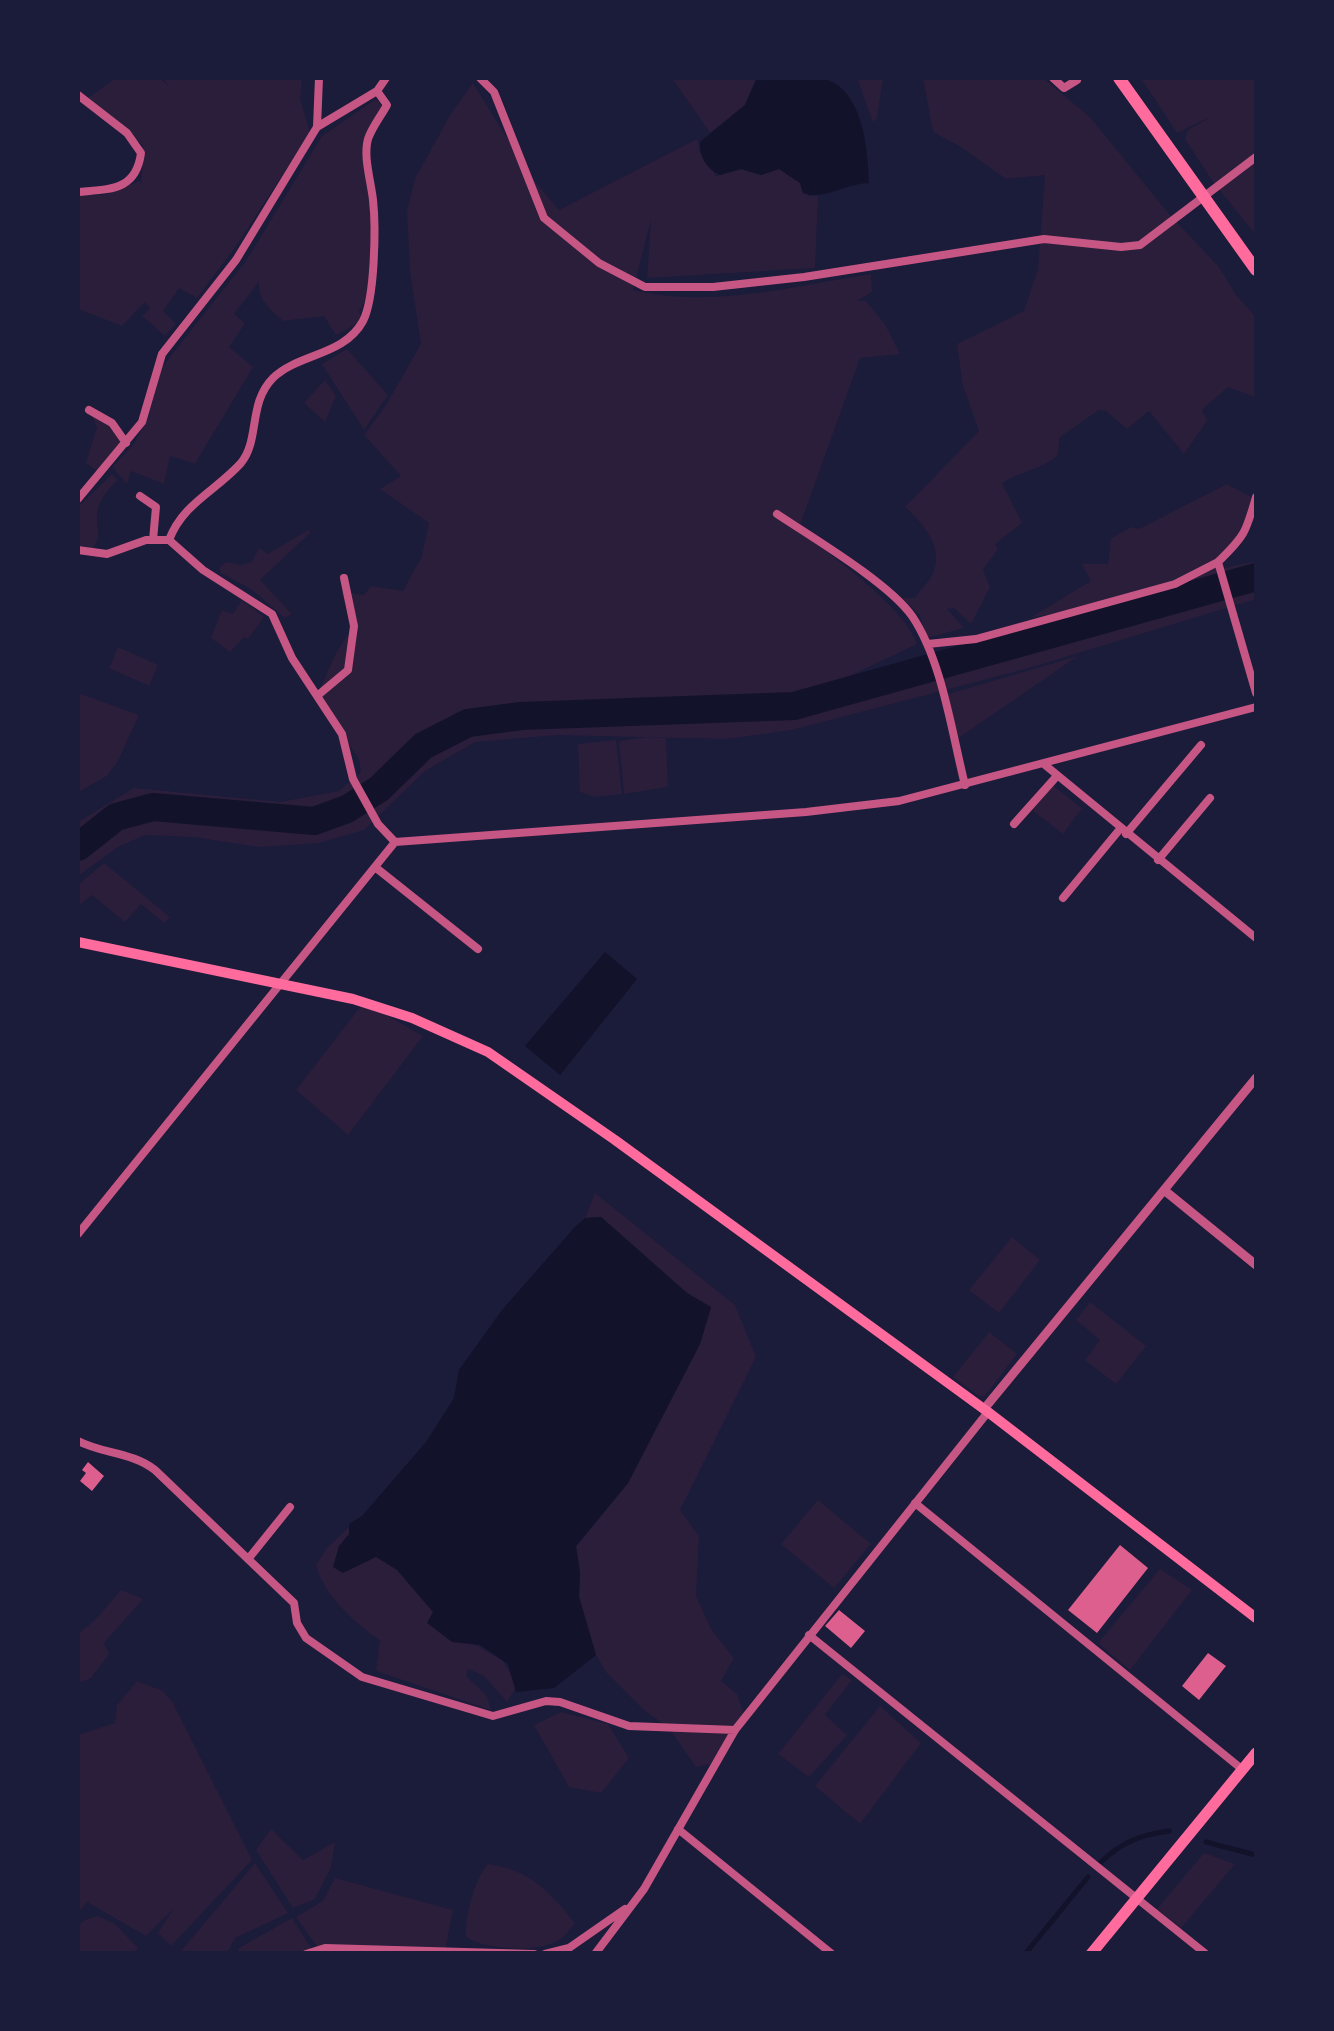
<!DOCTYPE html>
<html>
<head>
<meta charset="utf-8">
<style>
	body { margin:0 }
	#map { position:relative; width:1334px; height:2031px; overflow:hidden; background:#1b1b3a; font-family:"PT Sans",sans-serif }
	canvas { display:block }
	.frame { position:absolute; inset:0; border:80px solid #1b1b3a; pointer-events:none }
</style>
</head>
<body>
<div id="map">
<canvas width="1334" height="2031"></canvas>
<div class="frame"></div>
</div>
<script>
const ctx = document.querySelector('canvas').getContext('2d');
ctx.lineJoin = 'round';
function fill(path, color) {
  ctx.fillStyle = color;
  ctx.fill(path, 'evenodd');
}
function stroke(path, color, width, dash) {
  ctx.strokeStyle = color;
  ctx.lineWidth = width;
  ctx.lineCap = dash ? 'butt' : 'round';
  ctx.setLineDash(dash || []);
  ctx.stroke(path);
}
fill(new Path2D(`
	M116 78H159L171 88 162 78H302L300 99 310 132 237 245 197 298 179 288 163 311 176 324 165 336 142 316 150 308 145 302 122 326 78 309V195H103L140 181V186C144 174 141 158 143 145L84 101Z
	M672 78H756L745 105 710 133Z
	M857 78H883L877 118 873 122Z
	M923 78H1043L1090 117 1169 214 1219 267 1236 295 1256 317 1255 397 1228 387 1202 410 1207 421 1184 454 1149 411 1127 429 1106 411 1099 410 1060 437 1057 456C1040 470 1021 471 1002 483L1022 523 995 544 998 549 983 570 990 587 971 624 954 608 947 609 964 628 927 638 920 616 903 598H915C920 590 931 580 934 571 943 545 922 523 905 507L979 431 963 386 957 344 1024 311 1038 269 1045 175 1006 179 961 147 933 132Z
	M1141 78H1256V235L1213 182 1185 139 1188 130 1214 115 1177 133Z
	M473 83 531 177 559 210 697 139 700 152 716 176 741 169 761 175 779 169 800 183 809 196H818L815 268 647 278 651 220 633 290C712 309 793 286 871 274L872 292 857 301H866L885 324 900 354 860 358 799 528 791 524C826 552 904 605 917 644L835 683 1089 607 1030 618 1091 581 1082 564H1108L1111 538 1132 527 1139 529 1227 484 1255 499 1246 532 1221 555 1216 570 1256 561V599L1029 668 792 730 726 739 557 735 475 742 425 771 364 830 319 843 259 847 194 837 145 835 118 847 78 876V822L134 788 280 802 339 791 361 772 359 759 317 696 336 653 354 626 341 592 364 595 371 586 403 591 422 556 429 523 380 489 401 476 364 435 386 405 421 344 410 271 407 211 415 179 450 115Z
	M376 99 382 106 363 153 367 152 374 285 359 311 363 321 336 335 324 316 283 321C270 309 258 300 259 282L234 314 245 323 229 347 253 367 195 464 170 456 164 484 131 471 127 484 112 467 134 444 148 418 162 367 246 261 322 136Z
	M347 349 388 395 364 430 322 364Z
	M325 380 336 396 325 422 304 403Z
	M89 410 112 423 124 443 96 470 86 463 97 427Z
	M112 474 118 480C109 488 97 502 97 516 96 530 103 534 93 548L78 545V507Z
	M308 530 311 532 260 580 292 614 285 618 251 589 221 573 219 567 227 562 240 565 252 562 259 548 268 554Z
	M242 600 264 617 248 639 244 637 230 652 211 638 222 610 233 614Z
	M118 647 158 665 149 686 109 668Z
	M1078 656 957 739 945 695Z
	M78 693 139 715 118 761 107 776 78 792Z
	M649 737H666L668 787 624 794 619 741Z
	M616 740 622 794 595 797 580 792 578 744Z
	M1052 785 1082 808 1063 834 1032 810Z
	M104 863 170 917 164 923 141 904 125 922 92 895 78 906V885Z
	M364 1002 423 1036 348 1135 296 1090Z
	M595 1193 735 1305 756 1357 680 1510 699 1536 696 1596 711 1629 734 1658 721 1681 737 1694 745 1717 710 1764 696 1767 669 1728 644 1710 606 1672 596 1655 579 1597 580 1573 576 1547 628 1483 700 1344 711 1308 687 1293 601 1217 585 1218Z
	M1012 1237 1040 1260 999 1313 969 1290Z
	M1090 1302 1146 1346 1116 1384 1085 1360 1100 1340 1076 1320Z
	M989 1332 1017 1354 985 1396H979L953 1377Z
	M818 1500 871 1544 834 1588 781 1544Z
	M357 1519 462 1637 503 1661 517 1686 507 1702 484 1676 468 1669 466 1676 487 1696 491 1710 376 1671 380 1640C354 1623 324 1595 316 1565L327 1548Z
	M1160 1569 1192 1590 1130 1670 1098 1643Z
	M121 1590 143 1599 104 1643 109 1654 91 1678 78 1683V1634L96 1619Z
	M842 1674 852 1680 825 1715 847 1735 809 1777 778 1754Z
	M137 1681 163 1691 173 1703 252 1860 171 1946 158 1933 173 1909 146 1936 87 1902 78 1913V1735L115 1723 117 1705Z
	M880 1706 921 1743 860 1824 815 1786Z
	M561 1712 608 1724 629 1758 601 1793 569 1787 534 1725Z
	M271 1829 303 1860 335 1842 331 1867 315 1899 293 1908 256 1850Z
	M1204 1853 1235 1864 1181 1928 1157 1909Z
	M255 1863 288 1913 235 1938 227 1953 181 1951Z
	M488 1864C529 1869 550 1892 575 1923 570 1929 564 1938 557 1941 536 1953 486 1950 466 1937 465 1916 474 1880 488 1864Z
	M335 1878 453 1910 445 1951 319 1949 296 1917 323 1901Z
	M98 1916 115 1924 137 1947V1953H78C77 1929 72 1922 98 1916Z
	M292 1918 313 1951 237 1954 239 1948Z`), '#2a1e3b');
fill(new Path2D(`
	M757 78C777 78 800 74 819 78 863 84 868 149 869 183 846 183 824 201 803 193L800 183 779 169 761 175 741 169 720 175C707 169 699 157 700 142L745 105Z
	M605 952 637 979 560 1075 525 1046Z
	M601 1217 687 1293 711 1307 700 1344 628 1483 576 1546 580 1573 579 1597 596 1655 554 1688 516 1692 508 1664 480 1645 452 1642 427 1623 433 1612 397 1570 376 1557 343 1573 333 1567 339 1546 349 1534V1524L362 1516 426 1442 454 1398 459 1370 502 1310 575 1227 585 1218Z`), '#12122b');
stroke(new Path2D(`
	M1206 1842 1256 1855
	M1101 1862C1122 1842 1140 1835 1169 1831
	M1025 1954 1088 1877`), '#12122b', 5);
stroke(new Path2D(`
	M78 847 116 817 153 807 314 821 347 809 379 789 423 746 468 723 521 716 794 706 1256 577`), '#12122b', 28);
fill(new Path2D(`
	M88 1462 104 1476 92 1491 80 1481 86 1473 82 1470Z
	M1120 1545 1148 1568 1097 1633 1068 1610Z
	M839 1610 865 1631 851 1648 825 1626Z
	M1208 1653 1226 1666 1199 1700 1182 1686Z`), '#dd5f8e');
stroke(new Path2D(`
	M480 78 494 92 544 218 599 263 645 287H713L804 277 1044 239 1121 247 1140 245 1256 157
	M1053 78 1064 88 1077 80
	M78 95 127 133 141 153C136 191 110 189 78 192
	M317 127 319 78
	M89 410 112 423 126 443
	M140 496 156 507 153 540
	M1256 497C1246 532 1245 536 1218 562L1256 693
	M78 499 142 422 162 354 236 260 317 127 377 91 386 78
	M777 514C813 538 889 583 912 616 942 660 952 734 965 785
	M169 540C183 503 216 491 241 463 260 440 248 403 273 378 299 353 344 356 363 321 375 298 376 227 373 200 371 181 363 157 368 139 372 127 381 116 387 105L377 91
	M78 550 107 554 146 540H169L203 570 272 614 292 658 342 734 353 779 378 824 395 842
	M928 644 976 639 1175 584 1218 562
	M317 696 348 670 354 626 344 578
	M1045 765 1256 938
	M1014 824 1056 777
	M1126 834 1201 745
	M1158 860 1210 798
	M375 867 478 949
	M1063 898 1120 829
	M78 1234 395 842 806 812 899 801 1256 707
	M78 1441C103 1454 132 1452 155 1470L294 1603 297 1623 306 1638 362 1677 493 1716 546 1701 560 1702 629 1726 735 1730
	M915 1503 1243 1770
	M249 1558 290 1507
	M809 1635 1206 1954
	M678 1829 832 1954
	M306 1954 325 1948 534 1954
	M545 1954 569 1948 625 1909
	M595 1954 644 1889 735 1730 988 1412`), '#c65784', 8);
stroke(new Path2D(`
	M1164 1190 1256 1265
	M984 1409 1256 1078`), '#c65784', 9);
stroke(new Path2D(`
	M78 942 353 999 412 1018 488 1052 615 1140 988 1412 1256 1618`), '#ff6b9d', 10);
stroke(new Path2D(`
	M1091 1954 1256 1753`), '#ff6b9d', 11);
stroke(new Path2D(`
	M1119 78 1256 270`), '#ff6b9d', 12);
</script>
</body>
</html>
